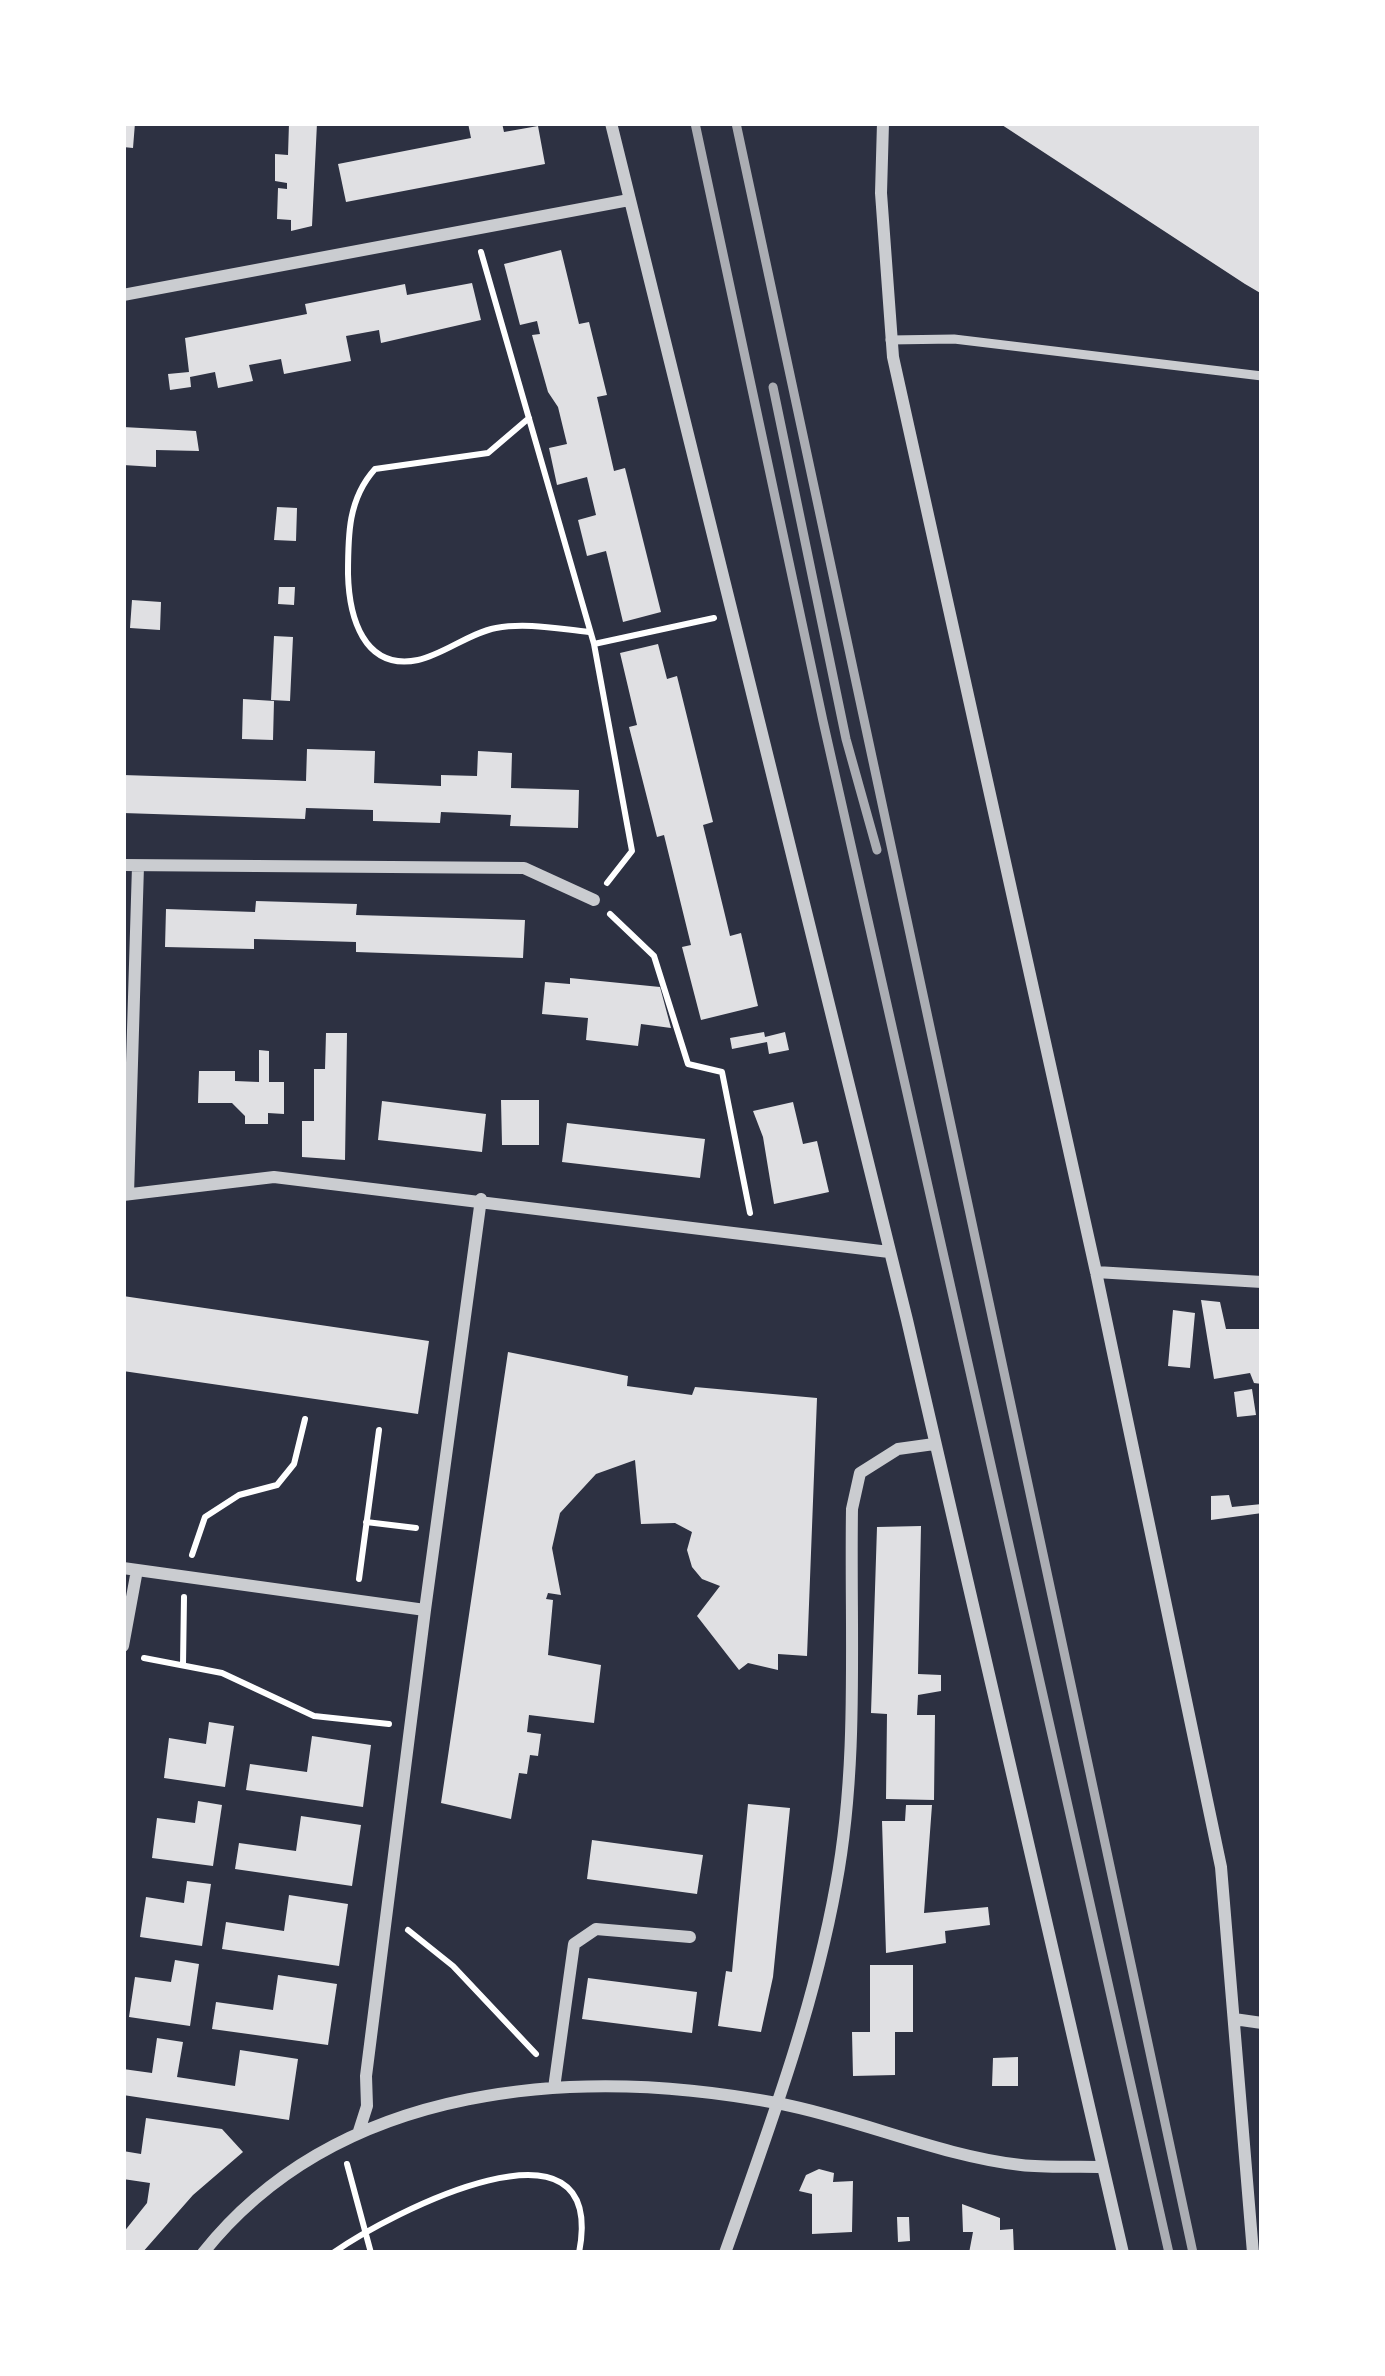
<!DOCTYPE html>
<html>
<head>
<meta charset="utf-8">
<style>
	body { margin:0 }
	#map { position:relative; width:1385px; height:2376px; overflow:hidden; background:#2d3142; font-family:Poppins,sans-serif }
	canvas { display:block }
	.frame { position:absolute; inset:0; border:126px solid #fff; pointer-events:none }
</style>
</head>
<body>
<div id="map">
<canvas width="1385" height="2376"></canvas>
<div class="frame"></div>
</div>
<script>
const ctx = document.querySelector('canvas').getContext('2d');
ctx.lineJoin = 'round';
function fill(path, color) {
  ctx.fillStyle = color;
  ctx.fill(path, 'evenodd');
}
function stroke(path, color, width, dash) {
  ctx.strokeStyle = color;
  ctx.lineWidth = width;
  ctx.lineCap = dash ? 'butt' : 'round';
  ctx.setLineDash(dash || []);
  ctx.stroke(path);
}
fill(new Path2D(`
	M123 123H135L133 148 123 147Z
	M289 123H317L312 226 291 231V220L277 219 278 188 287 189V183L275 181V154L288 155Z
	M468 123H502L504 132 538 126 545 164 346 202 338 164 471 138Z
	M999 123H1262V294L1245 284Z
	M561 250 579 324 589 322 607 395 597 397 614 471 625 468 661 612 623 622 606 551 587 556 578 520 596 515 587 477 557 485 549 448 567 444 558 407 548 392 532 335 540 334 537 321 520 325 504 264Z
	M472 283 481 320 381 343 379 330 346 336 351 361 284 374 281 359 249 365 253 381 218 388 215 372 190 377 191 387 170 390 168 374 189 372 185 338 307 314 305 304 405 284 407 295Z
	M123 427 196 431 199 451 156 450V467L123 465Z
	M277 507 297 508 296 541 274 540Z
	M279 587H295L294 605 278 604Z
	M132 600 161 602 160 630 130 628Z
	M274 636 293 637 290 701 271 700Z
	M658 644 667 679 677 676 713 822 703 825 725 915 730 936 741 933 758 1006 701 1020 682 947 691 945 664 835 657 837 629 727 637 725 620 653Z
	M243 699 274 701 273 740 242 739Z
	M307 749 375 751 374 783 441 786V775L477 776 478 751 512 753 511 788 579 790 578 828 510 826 511 815 441 812 440 823 373 821V810L306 808 305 819 123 813V775L306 781Z
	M256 901 357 904 356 915 525 920 523 958 356 952V942L254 939V949L165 947 166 909 255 912Z
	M570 978 660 987 671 1028 641 1024 638 1046 586 1040 588 1018 542 1014 545 982 570 984Z
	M764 1032 765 1037 785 1032 789 1050 769 1054 767 1042 732 1049 730 1038Z
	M326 1033H347L345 1160 302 1157V1121H314V1069H325Z
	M259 1050 269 1051V1082H284V1114L268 1113V1124H245V1116L232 1103H198L199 1071H235V1081L259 1082Z
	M501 1100H539V1145H502Z
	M382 1101 486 1114 482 1152 378 1140Z
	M793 1102 803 1144 817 1141 829 1192 774 1204 763 1137 753 1111Z
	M567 1123 705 1139 700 1178 562 1162Z
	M123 1296 429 1341 418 1414 123 1371Z
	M1201 1300 1220 1302 1226 1329H1262V1384L1254 1383 1250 1373 1214 1379Z
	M1173 1310 1195 1313 1190 1368 1168 1366Z
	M508 1352 628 1376 627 1386 692 1395 695 1387 817 1398 807 1656 778 1654V1670L748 1663 739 1670 697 1616 720 1586 702 1579 692 1567 687 1550 692 1532 675 1523 641 1524 635 1460 596 1474 560 1513 552 1548 561 1595 548 1593 546 1599 553 1600 548 1655 601 1665 594 1723 529 1715 527 1732 541 1734 538 1756 530 1755 527 1774 519 1773 511 1819 441 1803Z
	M1252 1389 1256 1415 1237 1417 1234 1392Z
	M1229 1495 1232 1507 1262 1504V1513L1211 1520V1496Z
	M921 1526 918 1674 941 1675V1691L918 1695 917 1715H935L934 1800 886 1799 887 1714 871 1713 877 1527Z
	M209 1722 234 1726 225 1787 164 1778 169 1738 206 1744Z
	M312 1736 371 1745 363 1807 246 1790 250 1764 307 1772Z
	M198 1801 222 1805 213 1866 152 1858 157 1818 195 1823Z
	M748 1804 790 1808 773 1977 761 2032 718 2026 726 1971 732 1972Z
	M906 1805H932L924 1913 988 1907 990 1925 945 1931 946 1943 886 1953 882 1821H905Z
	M301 1816 361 1825 352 1886 235 1869 239 1843 296 1851Z
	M592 1840 703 1855 697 1894 587 1879Z
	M187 1881 211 1884 202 1946 140 1937 146 1897 184 1903Z
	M289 1895 348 1904 339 1966 222 1949 226 1922 284 1931Z
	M175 1960 199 1964 190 2026 129 2017 135 1977 171 1982Z
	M870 1965H913V2032H895V2075L853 2076 852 2032H870Z
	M278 1975 337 1984 328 2045 212 2029 216 2002 273 2010Z
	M588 1978 697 1992 692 2033 582 2019Z
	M157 2038 183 2042 177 2077 235 2086 240 2050 298 2059 289 2120 123 2095V2069L152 2073Z
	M1018 2057V2086H992L993 2058Z
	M146 2118 222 2129 243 2152 193 2195 142 2253H123V2233L147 2203 150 2183 123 2179V2151L141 2154Z
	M819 2169 834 2173 833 2182 853 2181 852 2232 812 2234V2194L799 2191 806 2175Z
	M962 2204 1000 2218V2230L1013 2229 1014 2253H969L973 2232H963Z
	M897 2217H909L910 2241 898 2242Z`), '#e0e0e3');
stroke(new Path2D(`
	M481 252 594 644 632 851 607 883
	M529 418 488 453 375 469C348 499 348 535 348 574 349 616 363 671 418 660 445 654 469 633 496 628 526 622 559 629 589 632
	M594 644 714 618
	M610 914 654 956 688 1064 722 1072 750 1213
	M366 1522 416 1528
	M192 1555 205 1517 239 1495 277 1485 294 1464 305 1419
	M359 1579 379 1430
	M144 1658 222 1673 314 1716 389 1724
	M183 1665 184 1597
	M408 1930 453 1966 536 2054
	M347 2164 371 2253
	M333 2253C388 2214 609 2099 579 2253`), '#fff', 6);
stroke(new Path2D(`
	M890 340 954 339 1262 376`), '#caccd0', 9);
stroke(new Path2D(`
	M611 123 907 1320 1123 2253
	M883 123 881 193 893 357 1096 1272 1221 1867 1253 2253
	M123 295 629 200
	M123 865 524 868 594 900
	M128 1194 138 866
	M123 1195 274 1177 889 1252
	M1096 1272 1262 1282
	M123 1568 425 1610 481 1199
	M123 1646 137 1570
	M1234 2019 1262 2023
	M554 2088 574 1944 596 1929 690 1937
	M359 2131 367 2106 366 2076 425 1610
	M203 2253C340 2081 579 2065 782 2104 862 2120 941 2156 1021 2165 1048 2168 1076 2166 1103 2167
	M725 2253C768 2131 813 2012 836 1885 859 1762 850 1633 852 1509L860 1473 898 1449 934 1444`), '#caccd0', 12);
stroke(new Path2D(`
	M695 123 823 721 1169 2253
	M736 123 1193 2253
	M773 387 846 739 877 850`), '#abadb3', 9);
</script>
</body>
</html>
